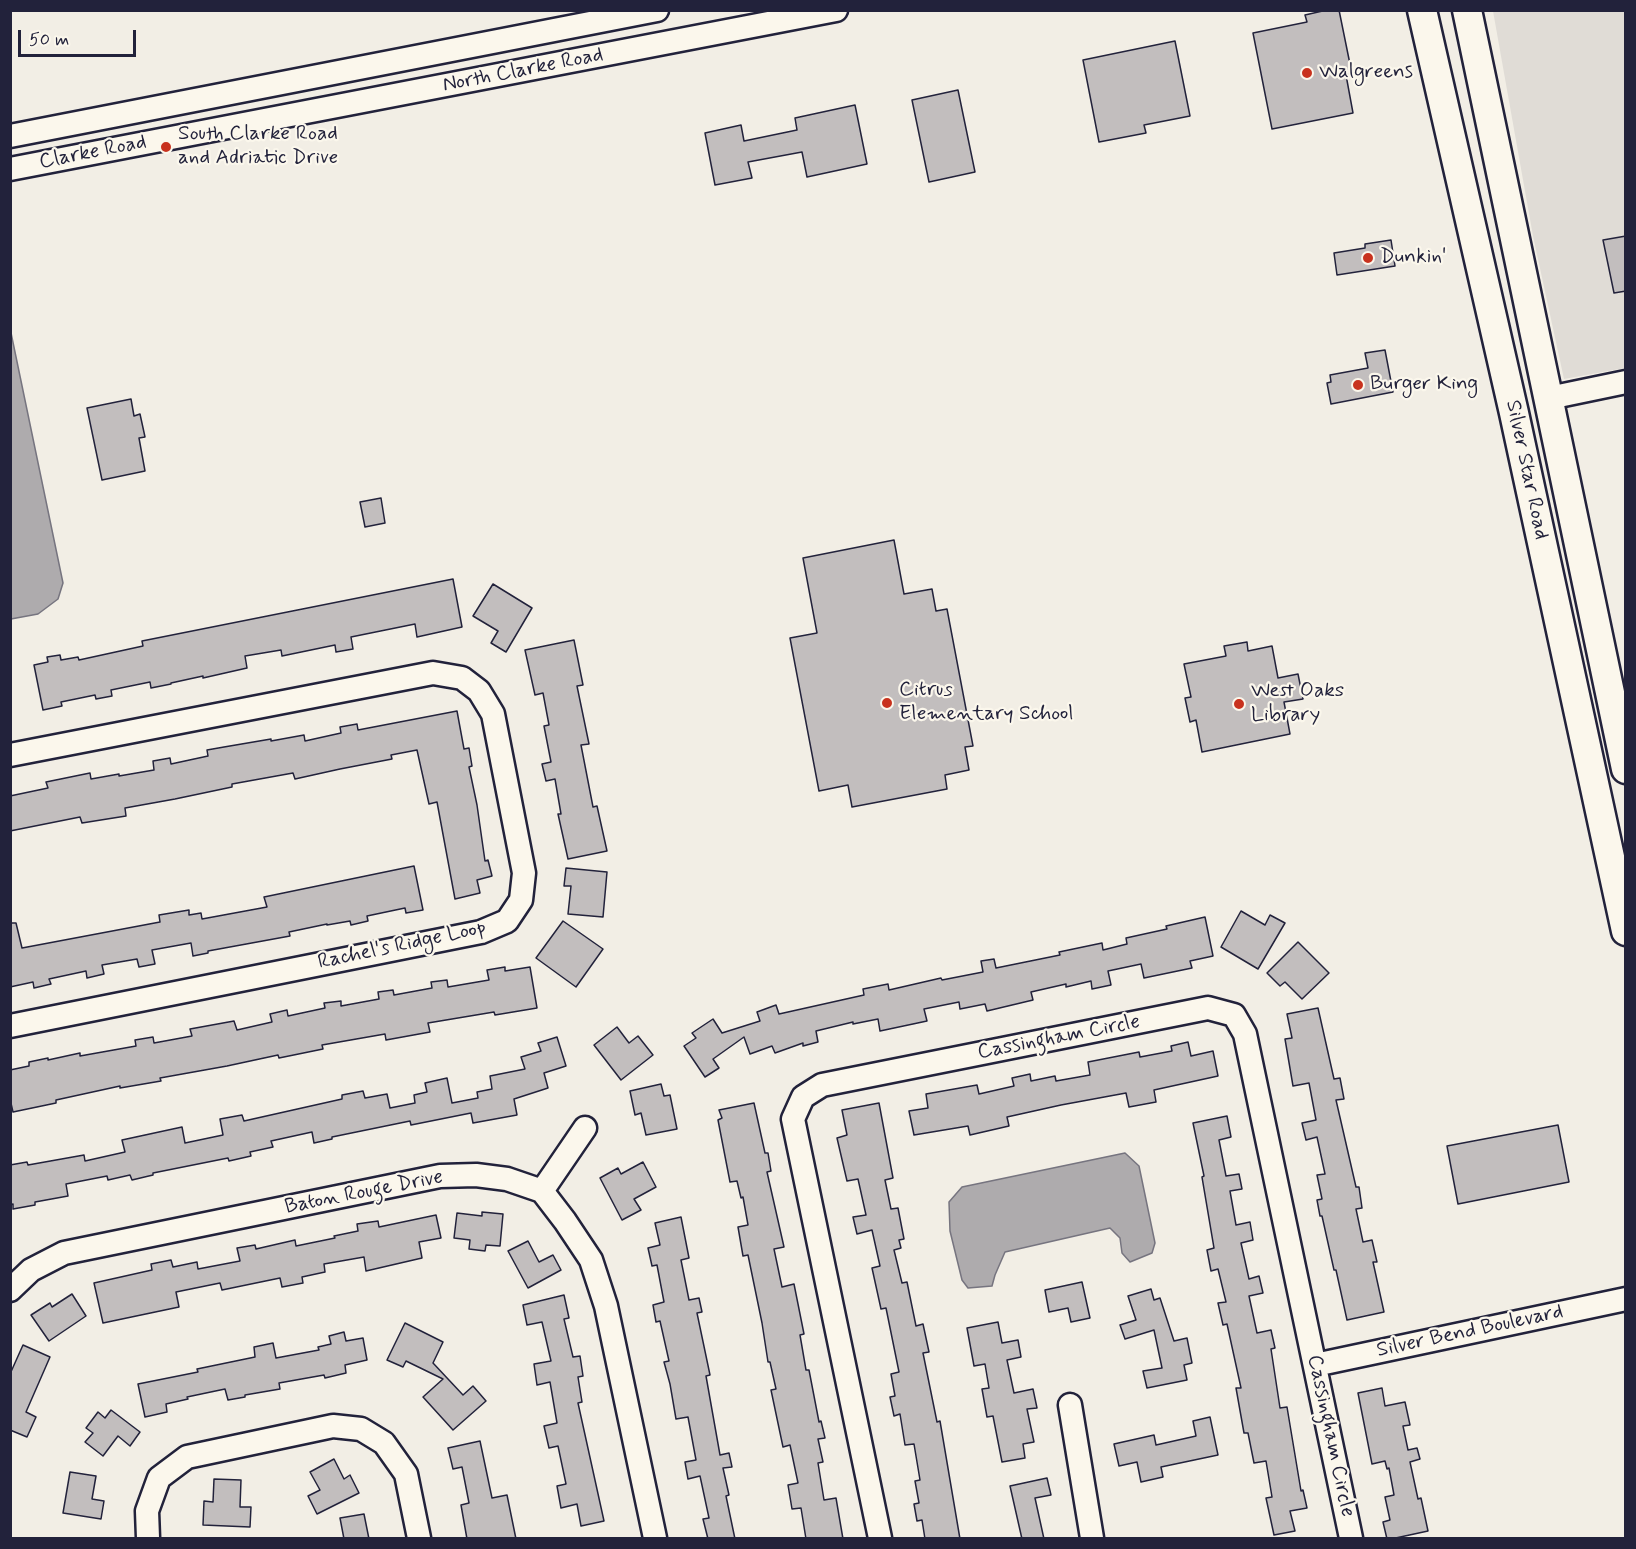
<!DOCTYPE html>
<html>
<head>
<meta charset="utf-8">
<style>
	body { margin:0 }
	#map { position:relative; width:1636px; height:1549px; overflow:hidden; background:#f2eee5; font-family:Mynerve,sans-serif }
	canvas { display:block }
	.frame { position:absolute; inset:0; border:12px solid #22223b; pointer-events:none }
	.scale { position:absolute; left:18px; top:30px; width:118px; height:27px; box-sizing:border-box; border:3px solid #22223b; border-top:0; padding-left:8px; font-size:18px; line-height:21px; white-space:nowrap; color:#22223b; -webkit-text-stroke:4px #fbf7ec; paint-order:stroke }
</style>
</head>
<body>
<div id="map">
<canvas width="1636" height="1549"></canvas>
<div class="frame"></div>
<div class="scale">50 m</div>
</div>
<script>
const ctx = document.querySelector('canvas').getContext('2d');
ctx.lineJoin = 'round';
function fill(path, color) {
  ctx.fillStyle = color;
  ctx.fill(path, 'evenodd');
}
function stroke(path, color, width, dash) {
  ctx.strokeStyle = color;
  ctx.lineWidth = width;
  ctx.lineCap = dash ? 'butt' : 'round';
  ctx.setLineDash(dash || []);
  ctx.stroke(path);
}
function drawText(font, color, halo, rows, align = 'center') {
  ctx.font = font + ' Mynerve,sans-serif';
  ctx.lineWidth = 4.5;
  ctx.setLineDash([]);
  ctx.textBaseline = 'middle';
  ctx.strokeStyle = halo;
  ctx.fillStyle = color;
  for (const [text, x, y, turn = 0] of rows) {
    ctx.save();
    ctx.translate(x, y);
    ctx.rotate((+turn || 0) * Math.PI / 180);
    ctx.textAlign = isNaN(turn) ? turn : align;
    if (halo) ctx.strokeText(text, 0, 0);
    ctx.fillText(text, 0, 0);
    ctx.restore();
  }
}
fill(new Path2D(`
	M1493 11H1625V368L1564 379 1533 236Z`), '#e0dcd6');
const water = new Path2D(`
	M10 328 63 583 58 599 38 614 11 619Z
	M1125 1153 1139 1166 1155 1243 1152 1253 1130 1262 1122 1253 1120 1238 1110 1228 1005 1252 995 1275 992 1286 968 1288 962 1280 950 1231 949 1202 962 1187Z`);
fill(water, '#aeabad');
stroke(water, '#76747f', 1.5);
const building = new Path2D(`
	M1327 10H1339L1352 74 1346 75 1353 113 1272 129 1253 33 1307 22 1305 15Z
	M1175 41 1190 116 1144 125 1146 133 1099 142 1083 60Z
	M958 90 975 172 929 182 912 100Z
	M855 105 867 164 807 177 802 152 748 162 752 178 715 185 705 133 741 125 744 141 797 130 795 118Z
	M1626 236V291L1614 293 1603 240Z
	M1391 240 1395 266 1337 275 1334 253 1365 248V244Z
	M1385 350 1393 392 1331 404 1327 383 1331 382 1330 375 1368 368 1365 353Z
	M131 399 134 416 140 414 145 437 139 438 145 471 102 480 87 408Z
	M381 498 385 523 365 527 360 502Z
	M894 540 904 594 932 589 936 611 947 609 973 746 965 747 969 770 945 775 947 789 852 807 848 785 819 791 790 638 817 633 803 558Z
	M453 579 462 627 417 637 415 624 351 637 353 649 336 652 335 645 282 656 281 650 245 656 247 668 203 678V676L171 683V684L151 688 150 682 111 690 112 696 96 699 95 695 61 702 62 706 43 710 34 665 48 662 47 657 60 655 61 660 78 657 79 660 143 646 142 641Z
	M493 584 532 608 506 652 491 643 498 631 473 616Z
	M574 640 583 685 577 686 589 744 581 745 593 807 597 806 607 851 568 859 558 814H561L555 779 546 781 542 764 551 762 544 726 549 725 543 693 535 695 525 650Z
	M1247 642 1248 651 1272 646 1278 678 1298 674 1303 699 1284 702 1290 734 1202 752 1196 720 1190 722 1185 698 1191 697 1184 664 1226 656 1224 646Z
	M457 711 464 749 469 748 472 766 469 767 477 805 485 861 488 860 492 876 477 880 480 893 455 899 437 802 429 804 417 750 391 755 392 759 340 769 295 779 293 773 232 784V787L175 799 125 808 126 816 82 823 80 817 10 831V796L48 788 46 782 90 773 91 779 119 774V776L154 770 153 761 170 758 171 764 208 756 207 750 224 747 271 739V741L304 735 305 741 341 733 340 727 357 724 358 730Z
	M414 866 423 910 406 913 405 908 367 916 368 921 351 925 350 921 327 925V924L289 932 290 936 208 951V953L193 956 191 943 152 950 155 964 139 967 137 959 102 965 104 974 87 978 86 971 49 979 51 984 34 988 33 982 10 987V923H16L22 948 160 922 159 915 189 910V915L201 913 202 919 267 907 264 897Z
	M566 868 607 872 603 917 568 914 571 886H564Z
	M1241 911 1265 925 1270 915 1285 923 1258 969 1221 947Z
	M1205 917 1213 956 1190 961 1192 968 1144 978 1141 964 1108 971 1111 985 1092 989 1091 981 1066 987V984L1031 992 1033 1000 987 1011 985 1004 960 1009 959 1002 924 1009 927 1021 880 1031 878 1019 853 1024V1022L816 1031 818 1042 803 1046V1043L775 1053 772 1046 750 1054 744 1037 713 1059 719 1068 705 1077 684 1046 696 1038 692 1033 713 1019 722 1033 760 1021 757 1012 776 1005 779 1014 864 995 863 989 888 984 889 990 941 978 942 980 983 972 981 961 994 959 996 968 1060 955 1059 952 1102 943 1103 950 1127 944 1126 938 1167 929 1166 926Z
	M563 921 603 949 576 987 536 958Z
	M1298 942 1329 973 1302 999 1285 982 1280 986 1267 973Z
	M505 967V971L530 967 537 1008 495 1015 494 1012 428 1023 430 1032 386 1040 385 1034 322 1045 323 1049 279 1058 278 1055 227 1066 160 1078 161 1081 120 1088V1086L56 1100V1103L13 1112 10 1099V1070L29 1066V1062L48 1058V1060L80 1053V1056L136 1046 135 1040 153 1037 154 1043 192 1036 190 1029 234 1021 237 1030 272 1022 270 1014 287 1010 288 1016 325 1008 324 1003 341 1001V1006L379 999 378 992 393 990 394 995 432 988 431 982 447 980 448 987 489 980 487 970Z
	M1318 1008 1334 1079 1340 1078 1344 1099 1336 1100 1356 1187H1359L1362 1208 1356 1209 1363 1242 1372 1240 1377 1262H1373L1384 1312 1347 1320 1336 1270H1334L1322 1216H1320L1317 1200 1322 1199 1317 1175 1325 1174 1317 1137 1306 1140 1302 1123 1316 1120 1309 1083 1293 1086 1285 1039 1292 1038 1287 1014Z
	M617 1027 629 1043 638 1036 653 1055 621 1080 594 1045Z
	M557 1037 566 1066 544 1073 548 1088 514 1099 517 1115 473 1123 471 1113 411 1125 410 1121 332 1137V1139L314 1143 312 1132 271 1141 273 1147 250 1152 251 1156 229 1161 228 1158 153 1173V1175L132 1180 130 1175 108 1180 107 1176 66 1184 68 1196 35 1202V1205L13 1209V1204L10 1205V1165L27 1162 28 1165 84 1155 85 1161 125 1152 122 1140 182 1127 185 1143 223 1135 220 1119 242 1115 244 1121 342 1099V1095L363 1091 365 1098 387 1094 390 1108 415 1103 414 1095 427 1092 425 1083 447 1078 452 1103 478 1098 477 1092 492 1089 490 1076 525 1069 521 1057 541 1051 538 1043Z
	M1188 1042 1191 1056 1213 1051 1218 1076 1154 1090 1156 1102 1129 1107 1126 1093 1061 1105 1007 1117 1009 1126 970 1135 968 1126 914 1135 909 1111 928 1108 926 1094 977 1085 979 1094 1014 1086 1012 1078 1030 1074 1031 1081 1055 1076 1056 1081 1090 1075 1088 1062 1139 1052 1140 1057 1172 1051 1171 1046Z
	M661 1084 664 1096 670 1095 677 1129 646 1135 641 1113 635 1115 630 1091Z
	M754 1103 765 1153H768L771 1171 767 1172 784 1247 774 1249 782 1287 794 1284 804 1334 800 1335 806 1370H809L819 1422 821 1421 825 1438 818 1439 823 1462 818 1463 824 1500 836 1498 843 1539H806L801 1508 792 1509 788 1485 798 1483 790 1445 783 1447 771 1390 776 1389 770 1362H768L762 1323 748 1255 743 1256 738 1227 748 1225 743 1197 741 1198 737 1181 730 1182 718 1120 722 1118 719 1110Z
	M879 1103 893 1178 885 1180 891 1209 898 1208 904 1239 899 1240 901 1248 894 1250 902 1283 907 1282 916 1326 923 1324 929 1352 923 1353 937 1422 940 1421 960 1539H925L922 1520 917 1521 914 1504 919 1503 915 1481 920 1480 914 1444 905 1445 900 1414 894 1416 890 1397 895 1396 891 1374 899 1372 886 1308 881 1309 872 1268 880 1266 872 1230 857 1234 853 1217 866 1215 858 1179 847 1181 837 1138 847 1135 842 1110Z
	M1227 1116 1231 1137 1219 1140 1226 1176 1239 1174 1242 1189 1230 1191 1236 1225 1250 1222 1253 1240 1241 1243 1249 1279 1259 1276 1263 1293 1249 1296 1257 1333 1271 1330 1275 1348 1271 1349 1280 1408 1287 1407 1301 1491 1303 1490 1307 1508 1290 1511 1295 1531 1274 1535 1266 1498 1272 1497 1266 1461 1254 1463 1248 1433H1244L1236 1388H1241L1227 1324 1223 1325 1218 1303 1226 1302 1218 1269 1211 1271 1207 1250 1214 1248 1202 1177 1204 1176 1193 1123Z
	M1558 1125 1569 1182 1458 1204 1447 1146Z
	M643 1162 656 1187 634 1199 641 1210 622 1220 600 1178 618 1168 621 1174Z
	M482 1212 503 1214 500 1246 486 1245 485 1251 469 1249 470 1240 454 1238 457 1213 482 1216Z
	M436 1215 441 1238 419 1242 422 1258 366 1271 364 1257 324 1264 325 1272 302 1277 303 1283 282 1287 280 1278 222 1290 220 1283 176 1292 179 1307 103 1323 94 1283 152 1270 151 1264 171 1260 173 1267 197 1262 198 1269 240 1261 237 1248 255 1245 256 1249 295 1240 296 1246 335 1238 334 1236 358 1231 357 1224 378 1221 379 1227Z
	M681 1217 689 1258 681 1260 689 1300 699 1298 702 1312 697 1313 710 1375 706 1376 720 1455 729 1453 732 1467 723 1468 729 1495 726 1496 735 1539H708L703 1519 709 1518 700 1476 688 1479 685 1462 696 1460 688 1417 676 1419 670 1384 664 1362 669 1361 660 1321 656 1322 653 1305 664 1302 657 1265 652 1266 648 1248 660 1245 655 1223Z
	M528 1241 539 1262 553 1255 561 1270 528 1288 508 1251Z
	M1082 1282 1090 1318 1071 1322 1068 1308 1049 1312 1045 1290Z
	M1151 1289 1154 1300 1160 1298 1174 1341 1187 1338 1192 1363 1184 1365 1187 1380 1147 1388 1143 1371 1162 1368 1154 1330 1125 1339 1120 1325 1136 1320 1128 1296Z
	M72 1294 86 1316 49 1341 31 1315 50 1303 52 1307Z
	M564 1295 569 1318 564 1319 573 1357 580 1356 583 1376 578 1377 582 1402 578 1403 604 1521 581 1526 577 1504 561 1508 557 1486 566 1484 558 1446 549 1448 544 1426 557 1423 550 1382 537 1385 534 1364 551 1361 542 1322 527 1325 523 1305Z
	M998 1322 1002 1343 1018 1340 1021 1357 1007 1360 1014 1393 1033 1389 1037 1408 1027 1409 1034 1442 1023 1444 1025 1458 1002 1462 993 1416 987 1417 982 1389 989 1388 985 1364 974 1366 967 1328Z
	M405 1323 443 1342 433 1363 463 1395 473 1386 486 1401 453 1430 423 1397 443 1379 406 1361 403 1367 387 1360Z
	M344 1332 346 1341 363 1338 367 1360 345 1365 346 1373 325 1378 324 1375 279 1383 280 1389 245 1395V1397L228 1400 225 1389 187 1397 188 1399 166 1404 167 1412 145 1417 138 1384 198 1372 197 1369 255 1357 254 1347 273 1343 276 1358 319 1350 318 1347 331 1344 329 1336Z
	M23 1345 50 1357 26 1412 36 1417 27 1437 10 1430V1374Z
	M1382 1388 1385 1406 1405 1402 1410 1425 1403 1426 1408 1450 1417 1448 1420 1459 1410 1462 1418 1499 1421 1498 1428 1531 1391 1539H1387L1383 1522 1390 1520 1385 1497 1394 1495 1389 1468 1387 1469 1385 1461 1372 1464 1358 1393Z
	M111 1410 140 1432 130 1446 118 1436 103 1456 85 1442 93 1433 86 1428 98 1412 105 1418Z
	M1210 1417 1218 1455 1161 1467 1163 1477 1141 1482 1137 1462 1119 1466 1114 1444 1154 1435 1156 1445 1196 1436 1193 1421Z
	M480 1441 492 1498 507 1495 516 1539H467L461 1505 469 1503 462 1467 453 1469 448 1448Z
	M334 1459 344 1479 350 1475 359 1493 317 1514 308 1496 320 1490 310 1472Z
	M70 1472 96 1476 92 1499 104 1501 101 1519 63 1513Z
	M1047 1478 1051 1495 1035 1498 1044 1539H1022L1010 1486Z
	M214 1479 241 1480 240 1507H251L250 1527 203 1525 204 1501 213 1502Z
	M364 1514 369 1539H344L340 1518Z`);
fill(building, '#c2bebe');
stroke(building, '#22223b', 1.5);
const minor = new Path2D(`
	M10 136 657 10
	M10 169 836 10
	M1549 398 1626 382
	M10 755 433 673 462 678 479 691 493 714 524 873 521 900 507 921 481 932 10 1026
	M542 1191 585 1128
	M10 1290 31 1270 64 1253 440 1176 476 1175 507 1179 542 1191 565 1221 591 1260 606 1306 655 1538
	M1315 1365 1626 1299
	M1070 1405 1092 1538
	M148 1538 147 1511 159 1478 187 1457 333 1426 361 1429 384 1443 406 1474 419 1538
	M880 1538 793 1119 803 1097 822 1085 1208 1008 1234 1015 1245 1034 1351 1538`);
const major = new Path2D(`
	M1422 10 1514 413 1626 931
	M1467 10 1626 769`);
stroke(minor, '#22223b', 27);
stroke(major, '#22223b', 33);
stroke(minor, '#fbf7ec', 22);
stroke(major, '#fbf7ec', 28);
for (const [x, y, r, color] of [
	[1307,73,6,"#c8321e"],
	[166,147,6,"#c8321e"],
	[1368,258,6,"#c8321e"],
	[1358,385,6,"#c8321e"],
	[887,703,6,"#c8321e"],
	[1239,704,6,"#c8321e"]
]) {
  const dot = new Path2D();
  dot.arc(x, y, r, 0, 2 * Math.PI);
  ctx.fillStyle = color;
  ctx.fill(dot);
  stroke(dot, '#fbf7ec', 2);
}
drawText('21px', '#22223b', '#fbf7ec', [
	["North Clarke Road",523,71,-11],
	["Clarke Road",93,153,-11],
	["Silver Star Road",1526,470,78],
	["Rachel's Ridge Loop",402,946,-12],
	["Cassingham Circle",1059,1038,-11],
	["Baton Rouge Drive",364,1193,-11],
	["Silver Bend Boulevard",1470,1332,-12],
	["Cassingham Circle",1330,1436,78]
]);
drawText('21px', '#22223b', '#fbf7ec', [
	["Walgreens",1319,73],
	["South Clarke Road",178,135],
	["and Adriatic Drive",178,159],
	["Dunkin'",1380,258],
	["Burger King",1370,385],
	["Citrus",899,691],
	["Elementary School",899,715],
	["West Oaks",1251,692],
	["Library",1251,716]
], 'left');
</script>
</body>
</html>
